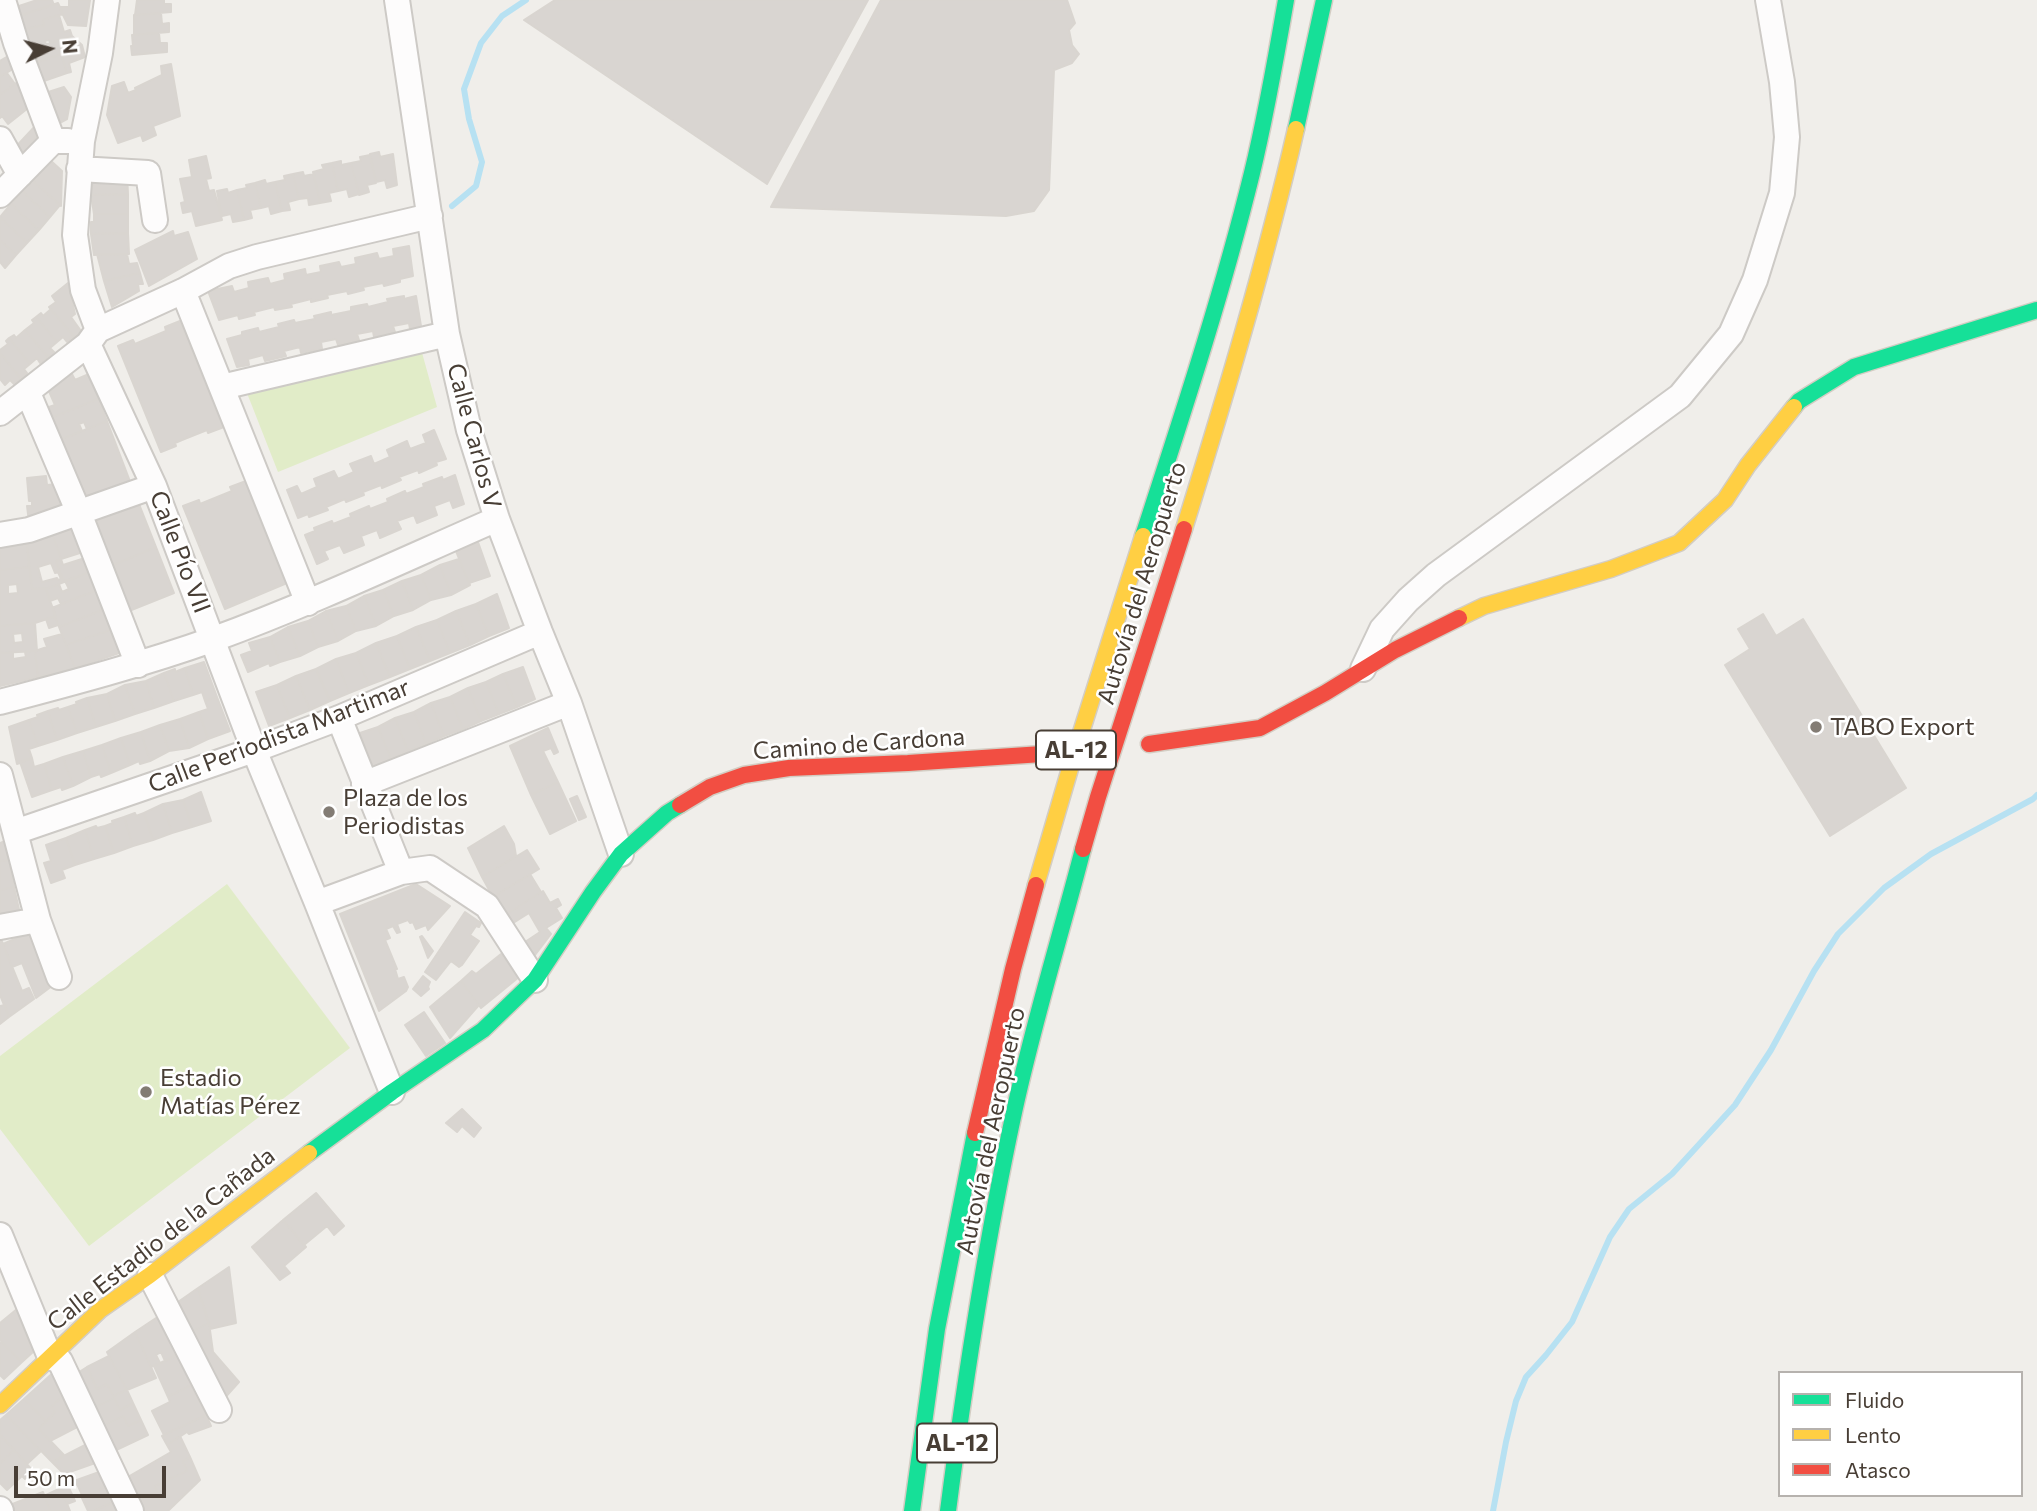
<!DOCTYPE html>
<html>
<head>
<meta charset="utf-8">
<style>
	body { margin:0 }
	#map { position:relative; width:2037px; height:1511px; overflow:hidden; background:#f0eeea; font-family:Commissioner,sans-serif }
	canvas { display:block }
	.legend { position:absolute; left:1778px; top:1371px; width:245px; height:126px; box-sizing:border-box; background:#fff; border:2px solid #b6b2ae; margin:0; padding:9px 12px; list-style:none; font-size:21px; color:#483e35 }
	.legend li { display:flex; align-items:center; gap:14px; height:35px }
	.legend b { width:35px; border:2px solid #b6b2ae }
	.north { position:absolute; left:14px; top:14px; width:70px; height:70px; -webkit-text-stroke:5px #fff; paint-order:stroke; rotate:84deg; font-size:19px; font-weight:700; line-height:28px; text-align:center; color:#483e35 }
	.north::after { content:''; display:block; margin:auto; width:24px; height:32px; background:#483e35; clip-path:polygon(50% 0,100% 100%,50% 72%,0 100%) }
	.scale { position:absolute; left:14px; top:1466px; width:152px; height:32px; box-sizing:border-box; border:4px solid #483e35; border-top:0; padding-left:9px; font-size:21px; line-height:24px; white-space:nowrap; color:#483e35; -webkit-text-stroke:5px #fff; paint-order:stroke }
</style>
</head>
<body>
<div id="map">
<canvas width="2037" height="1511"></canvas>
<ul class="legend">
<li><b style="height:9px;background:#16e098"></b>Fluido</li>
<li><b style="height:9px;background:#ffcf43"></b>Lento</li>
<li><b style="height:9px;background:#f24e42"></b>Atasco</li>
</ul>
<div class="north">N</div>
<div class="scale">50 m</div>
</div>
<script>
const ctx = document.querySelector('canvas').getContext('2d');
ctx.lineJoin = 'round';
function fill(path, color) {
  ctx.fillStyle = color;
  ctx.fill(path, 'evenodd');
}
function stroke(path, color, width, dash) {
  ctx.strokeStyle = color;
  ctx.lineWidth = width;
  ctx.lineCap = dash ? 'butt' : 'round';
  ctx.setLineDash(dash || []);
  ctx.stroke(path);
}
function drawText(font, color, halo, rows, align = 'center') {
  ctx.font = font + ' Commissioner,sans-serif';
  ctx.lineWidth = 5;
  ctx.setLineDash([]);
  ctx.textBaseline = 'middle';
  ctx.strokeStyle = halo;
  ctx.fillStyle = color;
  for (const [text, x, y, turn = 0] of rows) {
    ctx.save();
    ctx.translate(x, y);
    ctx.rotate((+turn || 0) * Math.PI / 180);
    ctx.textAlign = isNaN(turn) ? turn : align;
    if (halo) ctx.strokeText(text, 0, 0);
    ctx.fillText(text, 0, 0);
    ctx.restore();
  }
}
fill(new Path2D(`
	M421 349 437 407 278 472 245 388Z
	M227 884 350 1048 89 1246 0 1129V1056Z`), '#e1ecc8');
stroke(new Path2D(`
	M452 206 476 186 482 162 469 119 464 89 481 43 502 16 526 0
	M1493 1511 1506 1442 1516 1401 1526 1377 1546 1355 1572 1322 1610 1237 1629 1209 1672 1174 1735 1105 1771 1050 1814 971 1838 934 1884 888 1931 854 2033 799 2037 795`), '#b7e1f2', 6);
const building = new Path2D(`
	M37 0H52L54 5 16 17 13 8Z
	M69 0H90L86 26 68 25 59 7H69Z
	M137 0H164V4H171V12L135 15Z
	M555 0H868L767 184 524 20Z
	M881 0H1067L1075 23 1069 30 1072 45 1079 54 1072 63 1054 70 1049 190 1034 211 1006 216 771 207Z
	M58 3 63 14 43 20 44 25 21 30 16 17Z
	M161 13 162 24 169 23V32L134 35V15Z
	M59 15 64 32 70 30 72 36 50 43 49 40 45 41 46 45 28 50 21 30 44 25 43 20Z
	M159 33 160 43H167V52L132 55 131 46H133L132 35Z
	M72 36 82 45 85 57 69 63 71 72 67 73 61 54 32 64 28 50Z
	M15 52 16 67 0 77V61Z
	M61 54 67 73 38 83 32 64Z
	M171 64 180 116 153 126 156 135 143 141 141 135 118 143 107 115 112 86 124 82 128 93 136 90 135 88 162 75 161 66Z
	M7 73 15 84 0 95V77Z
	M23 78 32 105 8 124 2 116 0 118V95Z
	M64 87 71 97 67 119 54 126 42 94Z
	M38 123 41 132 15 161 10 153Z
	M379 152 380 157 393 154 397 185 387 188 385 180 376 182 370 154Z
	M370 155 376 183 367 185 369 192 359 195 351 163 361 161 360 157Z
	M206 156 211 178 206 179 209 191 214 190 222 220 196 226 192 211 183 213 181 203 185 202 180 179 192 177 189 160Z
	M50 160 62 171 61 206 32 180Z
	M341 161V165L351 163 359 194 349 197 347 189 338 191 332 163Z
	M332 163 338 191 329 193 331 201 320 203 313 172 324 169 322 165Z
	M94 172 127 174 128 194 91 195Z
	M303 172 304 176 314 174 320 203 309 205 308 198 299 199 293 174Z
	M293 174 299 199 288 202 290 210 282 211 275 182 285 180 284 176Z
	M32 180 60 205 50 217 22 191Z
	M265 180 266 184 275 182 282 211 271 214 269 206 261 208 255 183Z
	M255 183 261 208 250 210 252 218 244 220 237 190 247 188 246 185Z
	M227 189 228 193 237 190 244 220 233 222 231 214 222 216 217 191Z
	M22 191 50 217 39 230 11 204Z
	M128 194V214H94L91 195Z
	M11 204 39 230 27 243 0 217Z
	M94 214H128V233L91 234V222H94Z
	M0 217 27 243 16 255 0 240Z
	M173 231 174 236 188 232 197 259 149 286 135 250Z
	M128 233 129 254 94 255 91 234Z
	M0 240 16 255 5 268 0 262Z
	M409 246 413 276 400 279V282L384 286 383 283 363 287 364 290 348 294 347 291 327 295 328 298 311 302V299L291 304 292 307 275 310 274 307 254 312 255 315 239 319 238 315 219 320 208 291 232 286 234 292 249 288 248 282 268 278 270 284 285 280 284 274 305 269 306 275 321 272 320 266 339 262 341 267 356 264 355 258 377 253 379 259 394 256 393 249Z
	M97 254H127L129 264 137 263 140 273 104 281Z
	M140 273 143 284H138L139 291 112 307 104 281Z
	M68 283 75 314 71 317 81 331 74 337 49 307 56 302 52 296Z
	M404 296V299L416 296 421 326 410 329 409 323 393 326 395 332 374 337 373 331 357 334 359 340 338 345 336 339 321 342 322 349 301 353 300 347 284 351 286 356 265 361 263 355 248 359 249 365 237 367 227 339 242 335V332L258 328 259 332 279 327 278 324 294 320 295 323 315 319 314 316 331 312V315L351 311V307L367 304 368 307 388 302 387 299Z
	M51 309 74 337 67 342 63 337 57 342 36 317 41 313 43 316Z
	M36 317 57 342 50 348 54 352 48 357 25 330 34 323 32 320Z
	M180 321 224 427 208 433 207 430 182 440 175 443 176 446 161 452 118 346 133 340 135 344 166 331 165 327Z
	M25 330 48 357 40 363 37 358 30 364 9 338 14 335 16 338Z
	M9 338 30 364 24 369 27 373 21 379 0 353V350L8 344 6 341Z
	M0 353 21 379 14 384 10 380 5 385 0 379Z
	M70 370 75 380 89 374 98 399 53 417 49 407 55 405 48 389 57 385 55 382Z
	M98 399 107 421 87 429 84 422 79 424 82 431 62 439 53 417Z
	M107 421 131 484 86 501 62 439Z
	M434 430 446 459 436 462 437 465 419 473 418 470 399 477 401 480 382 488 381 485 363 492 364 495 346 502 345 499 326 507 328 510 309 517 308 514 298 518 287 490 297 486 301 494 317 487 314 479 334 471 338 479 354 472 350 464 371 456 374 464 390 457 387 450 407 441 410 449 426 443 423 435Z
	M455 475 464 504 453 508 450 500 434 506 437 515 417 523 414 515 397 521 401 529 380 538 377 530 361 536 364 545 344 553 340 545 324 551 328 559 317 564 305 535 315 531 314 528 332 521 333 524 351 517 350 514 369 506 370 509 388 502 387 499 405 491 406 494 424 487 423 484 442 477 443 480Z
	M46 476 47 485 58 484 68 507 29 522 27 506H32V501H29L27 478Z
	M246 481 287 583 225 609 183 506 199 500 200 504 232 491 230 487Z
	M139 504 156 547 111 566 94 521Z
	M72 524 83 552 61 559 52 533Z
	M52 533 61 559 56 561 64 582 46 589H32L27 544ZM51 563 55 573 58 572 61 579 58 580 57 578 42 582 38 567Z
	M478 542 490 576 469 583 456 551Z
	M27 544 29 567 0 570V546Z
	M156 547 174 593 129 611 111 566Z
	M85 558 90 572 64 582 56 561 61 559 63 565Z
	M459 559 470 585 451 595 440 565Z
	M440 565 451 595 431 600 421 575Z
	M29 567 32 589 45 588 56 616 35 623 0 626V570ZM17 584 18 593 8 594V585Z
	M90 572 97 590 61 604 58 598 50 601 46 589 59 584 62 592 69 589 65 581Z
	M421 575 431 600 413 610 402 581Z
	M402 581 413 610 394 616 383 590Z
	M97 590 105 609 59 627 52 608Z
	M383 590 394 616 376 626 364 596Z
	M497 594 509 628 489 636 476 604Z
	M364 596 376 626 356 631 346 606Z
	M476 604 489 636 470 645 456 611Z
	M346 606 356 631 338 641 326 611Z
	M105 609 113 629 66 645 59 627Z
	M326 611 338 641 318 647 308 621Z
	M456 611 470 645 450 653 437 620Z
	M1763 614 1776 636 1803 619 1906 788 1830 836 1725 665 1750 649 1738 629Z
	M55 617 58 625 49 628 46 619Z
	M437 620 450 653 430 661 416 627Z
	M308 621 318 647 300 656 288 627Z
	M35 623 37 651 0 653V626ZM22 633 23 642 14 643 13 634Z
	M288 627 300 656 280 662 270 637Z
	M416 627 430 661 410 669 397 636Z
	M113 629 122 652 75 668 66 645Z
	M62 634 75 668 38 677 35 651 47 647 44 639Z
	M397 636 410 669 390 677 376 643Z
	M270 637 280 662 270 666 269 663 248 672 241 655 252 651 249 643Z
	M376 643 390 677 369 685 356 653Z
	M35 651 38 677 0 686V653H13V659L26 657 25 652Z
	M356 653 369 685 349 693 336 659Z
	M336 659 349 693 330 701 316 669Z
	M204 662 217 697 205 701 202 692 193 695 185 668Z
	M523 667 535 699 517 707 503 674Z
	M185 668 193 695 174 701 164 673 175 669V672Z
	M316 669 330 701 310 710 296 676Z
	M164 673 174 701 154 708 146 681Z
	M503 674 517 707 499 714 486 682Z
	M296 676 310 710 290 718 277 685Z
	M146 681 154 708 135 714 125 685Z
	M486 682 499 714 481 721 468 688Z
	M125 685 135 714 115 721 107 694Z
	M277 685 290 718 269 726 256 692Z
	M468 688 481 721 463 729 450 697Z
	M107 694 115 721 96 727 87 698Z
	M217 697 230 731 208 739 199 712 208 709 205 701Z
	M450 697 463 729 444 736 431 703Z
	M87 698 96 727 77 733 68 707 77 704 76 702Z
	M431 703 444 736 426 744 414 712Z
	M68 707 77 733 57 740 48 711 58 708 59 710Z
	M48 711 57 740 38 746 29 720 38 717 37 715Z
	M199 712 208 739 189 748 180 719Z
	M414 712 426 744 408 751 395 718Z
	M395 718 408 751 391 759 378 727Z
	M180 719 189 748 169 751 160 725Z
	M29 720 38 746 29 749 32 758 17 764 9 727Z
	M160 725 169 751 150 761 141 732Z
	M378 727 391 759 373 766 360 733Z
	M548 728 558 752 554 754 551 748 543 751 558 782 531 795 510 746Z
	M141 732 150 761 140 764 139 761 130 765 121 738Z
	M121 738 130 765 111 773 102 745Z
	M102 745 111 773 101 777 100 774 91 777 83 751Z
	M83 751 91 777 73 786 63 757Z
	M63 757 73 786 62 790 61 787 52 790 44 764Z
	M32 758 34 767 44 764 52 790 32 797 20 762Z
	M558 782 576 821 550 834 531 795Z
	M201 792 211 821 192 827 183 800Z
	M577 796 586 817 579 820 570 799Z
	M183 800 192 827 172 833 163 804Z
	M163 804 172 833 153 840 144 813Z
	M135 813 136 816 144 813 153 840 133 846 124 817Z
	M124 817 133 846 114 853 105 826 113 823 112 821Z
	M96 826 97 828 105 826 114 853 94 859 85 830Z
	M504 826 514 844 516 856 482 877 468 848Z
	M85 830 94 859 75 865 66 838Z
	M66 838 75 865 62 870 65 878 51 883 44 863 51 861 46 845Z
	M5 841 9 860 0 861V843Z
	M527 850 539 869 493 897 482 877Z
	M9 860 14 887 0 890V861Z
	M530 874 541 892 504 916 493 897Z
	M416 884 450 906 428 930 426 925 416 929 413 922 410 923 408 920 397 924 400 932 397 933 393 926 386 929 390 938 385 940 397 969H395L398 979 404 977 408 987 406 991 379 1011 340 914Z
	M14 887 20 914 0 917V890Z
	M543 891 550 903 558 899 561 905 556 908 562 918 546 928 551 934 532 959 522 944 540 932 529 913 510 925 504 916Z
	M465 912 481 923 479 927 476 926 470 935 479 941 462 965 459 967 451 961 436 980 425 972Z
	M31 932 52 986 36 998 22 963 12 967 3 944Z
	M422 936 433 951 428 958 420 937Z
	M0 937 22 991 29 988 34 999 9 1017 0 995Z
	M501 954 519 977 481 1008 461 981 472 971 476 974Z
	M423 976 430 982 428 987 429 989 421 996 413 989Z
	M461 981 479 1005 450 1038 430 1007Z
	M5 1005 9 1017 0 1024V1006Z
	M424 1012 445 1043 426 1056 405 1025Z
	M462 1109 481 1128 474 1137 462 1126 457 1132 446 1123Z
	M316 1193 344 1226 334 1235 327 1226 304 1245 283 1220Z
	M283 1220 306 1247 284 1266 290 1273 280 1280 252 1247Z
	M229 1267 236 1323 210 1329 198 1288Z
	M198 1288 209 1323 193 1331 178 1302Z
	M17 1309 33 1352 22 1362 0 1340V1323Z
	M159 1316 177 1355 165 1361 161 1352 156 1355 160 1363 151 1367 135 1332Z
	M209 1323 213 1352 239 1382 222 1401 193 1331Z
	M135 1332 156 1378 127 1390 107 1352Z
	M2 1342 22 1362 4 1379 0 1375V1343Z
	M177 1355 191 1385 168 1397 154 1366Z
	M109 1356 127 1390 113 1396 107 1384 97 1389 87 1367Z
	M87 1367 97 1389 107 1384 113 1396 127 1390 133 1403 120 1410 114 1398 92 1409 76 1374Z
	M55 1371 66 1393 51 1407 55 1412 46 1421 24 1399Z
	M191 1385 206 1415 162 1436 164 1435 152 1411 170 1402 168 1397Z
	M66 1393 81 1425 50 1441 39 1429 55 1412 51 1407Z
	M114 1398 120 1410 133 1403 141 1420 128 1426 123 1416 101 1427 92 1409Z
	M24 1399 46 1422 39 1429 64 1455 52 1462 6 1415Z
	M6 1415 41 1451 27 1464 0 1435V1420Z
	M206 1415 211 1426 189 1434 187 1432 167 1445 162 1436Z
	M123 1416 128 1426 141 1420 148 1435 112 1452 101 1427Z
	M0 1435 14 1450 0 1463Z
	M180 1436 190 1457 183 1461 187 1471 155 1486 157 1492 137 1502 126 1478 171 1452 167 1445Z
	M89 1443 98 1462 64 1474 52 1462Z
	M14 1450 34 1472 25 1479 22 1476 7 1490 0 1483V1463Z
	M190 1457 200 1480 168 1511H141L137 1502 157 1492 155 1486 187 1471 183 1461Z
	M102 1471 109 1485 83 1497 77 1484 69 1488 75 1501 67 1504 60 1486Z
	M109 1485 116 1501 93 1511H88L82 1498Z
	M61 1488 70 1511H50L44 1496Z
	M43 1492 50 1511H13L10 1505Z
	M116 1501 121 1511H93Z`);
fill(building, '#d9d5d1');
stroke(building, '#d9d5d0', 2);
const street = new Path2D(`
	M3 0 16 43 53 141
	M107 0 100 53 82 141 75 235 83 290 98 330 88 344 154 486 254 750 317 903 392 1092
	M397 0 447 334 469 430 497 519 540 632 569 703 621 854
	M0 139 20 175
	M79 169 148 173 155 220
	M0 195 53 141H68
	M183 291 308 603
	M98 330 183 291 229 266 257 257 430 216
	M222 387 447 334
	M28 393 79 513 138 665
	M0 413 88 344
	M0 535 29 530 154 486
	M1363 669 1382 629 1408 600 1436 575 1680 396 1731 334 1755 280 1782 193 1787 137 1782 82 1768 0
	M0 702C72 683 144 664 214 639 310 604 403 560 497 519
	M339 718 401 872
	M0 775 38 920 59 977
	M364 784 569 703
	M15 832 254 750 339 718 540 632
	M317 903 401 872 430 868 487 906 535 980
	M0 927 38 920
	M0 1235 50 1357 60 1361 131 1511
	M150 1275 219 1410
	M0 1509 1 1511`);
const fast = new Path2D(`
	M1296 129 1324 0
	M1794 407 1799 401 1854 367 2037 310
	M1143 536C1182 416 1222 295 1252 173 1266 116 1276 58 1286 0
	M309 1153 392 1092 483 1030 535 980 593 892 621 854 667 813 680 805
	M912 1511 937 1329 975 1133
	M948 1511C965 1379 985 1247 1013 1117 1032 1027 1060 938 1083 849`);
const slow = new Path2D(`
	M1184 529C1225 397 1265 264 1296 129
	M1459 618 1484 606 1611 569 1679 543 1725 500 1748 465 1794 407
	M1036 885 1074 755 1143 536
	M0 1405 100 1310 150 1275 309 1153`);
const jam = new Path2D(`
	M1149 744 1260 728 1325 693 1395 650 1459 618
	M680 805 710 787 744 775 789 768 908 763 1042 754
	M1083 849 1098 797 1184 529
	M975 1133 1013 969 1036 885`);
stroke(street, '#cdcac6', 28);
stroke(fast, '#d3cdc3', 19);
stroke(slow, '#d3cdc3', 19);
stroke(jam, '#d3cdc3', 19);
stroke(street, '#fdfcfc', 24);
stroke(fast, '#16e098', 16);
stroke(slow, '#ffcf43', 16);
stroke(jam, '#f24e42', 16);
for (const [x, y, r, color] of [
	[1816,727,7,"#837c74"],
	[329,812,7,"#837c74"],
	[146,1092,7,"#837c74"]
]) {
  const dot = new Path2D();
  dot.arc(x, y, r, 0, 2 * Math.PI);
  ctx.fillStyle = color;
  ctx.fill(dot);
  stroke(dot, '#fff', 2.5);
}
for (const [x, y, w] of [
	[1076,750,80],
	[957,1443,80]
]) {
  const box = new Path2D();
  box.roundRect(x - w / 2, y - 19.5, w, 39, 5);
  ctx.fillStyle = '#fff';
  ctx.fill(box);
  stroke(box, '#483e35', 2);
}
drawText('bold 23px', '#483e35', null, [
	["AL-12",1076,750],
	["AL-12",957,1443]
]);
drawText('24px', '#483e35', '#fff', [
	["Calle Carlos V",474,436,75],
	["Calle Pío VII",180,552,69],
	["Autovía del Aeropuerto",1142,583,-73],
	["Calle Periodista Martimar",279,736,-21],
	["Camino de Cardona",859,744,-4],
	["Autovía del Aeropuerto",991,1131,-78],
	["Calle Estadio de la Cañada",161,1239,-38]
]);
drawText('24px', '#483e35', '#fff', [
	["TABO Export",1830,727],
	["Plaza de los",343,798],
	["Periodistas",343,826],
	["Estadio",160,1078],
	["Matías Pérez",160,1106]
], 'left');
</script>
</body>
</html>
